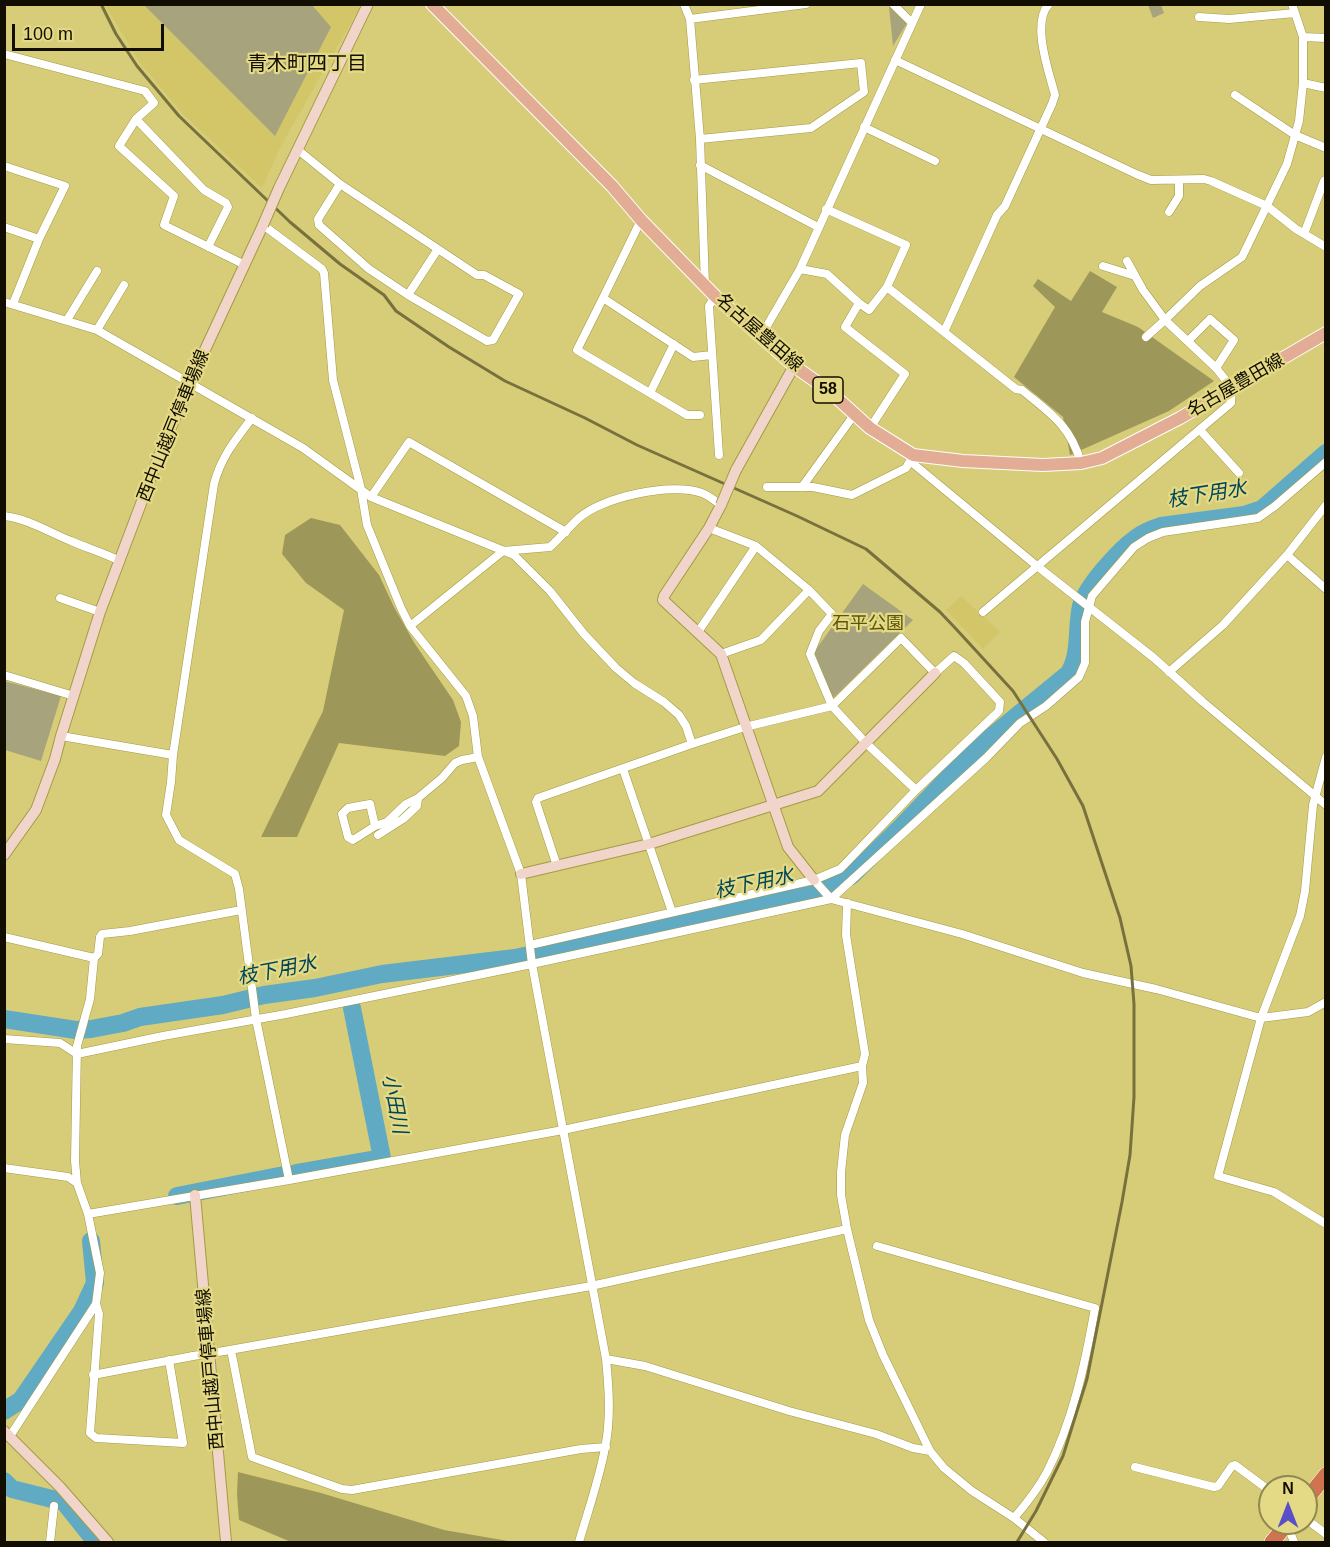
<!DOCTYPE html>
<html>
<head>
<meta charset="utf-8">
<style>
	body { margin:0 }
	#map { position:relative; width:1330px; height:1547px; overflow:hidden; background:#d7cd78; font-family:Arial,sans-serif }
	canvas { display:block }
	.frame { position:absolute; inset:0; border:6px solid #110d00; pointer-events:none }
	.north { position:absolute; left:1258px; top:1475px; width:60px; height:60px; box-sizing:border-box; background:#e4da85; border:2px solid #908850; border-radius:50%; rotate:0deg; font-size:16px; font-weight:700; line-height:24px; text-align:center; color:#110d00 }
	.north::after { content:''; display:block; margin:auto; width:21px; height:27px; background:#5b4fc7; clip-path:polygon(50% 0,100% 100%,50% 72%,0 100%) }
	.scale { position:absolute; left:12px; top:24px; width:152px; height:27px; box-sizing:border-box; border:3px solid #110d00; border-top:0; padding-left:8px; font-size:18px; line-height:21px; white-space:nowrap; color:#110d00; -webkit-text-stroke:4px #e4da85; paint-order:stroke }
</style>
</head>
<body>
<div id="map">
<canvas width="1330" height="1547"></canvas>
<div class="frame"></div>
<div class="north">N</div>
<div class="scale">100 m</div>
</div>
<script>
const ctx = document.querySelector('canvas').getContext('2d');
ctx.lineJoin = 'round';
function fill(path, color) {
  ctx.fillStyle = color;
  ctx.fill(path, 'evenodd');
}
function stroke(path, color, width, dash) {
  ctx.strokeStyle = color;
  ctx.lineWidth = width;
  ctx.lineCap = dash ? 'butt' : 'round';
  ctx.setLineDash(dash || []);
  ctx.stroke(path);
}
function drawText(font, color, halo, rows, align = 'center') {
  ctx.font = font + ' Arial,"Noto Sans JP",sans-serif';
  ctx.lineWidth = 4.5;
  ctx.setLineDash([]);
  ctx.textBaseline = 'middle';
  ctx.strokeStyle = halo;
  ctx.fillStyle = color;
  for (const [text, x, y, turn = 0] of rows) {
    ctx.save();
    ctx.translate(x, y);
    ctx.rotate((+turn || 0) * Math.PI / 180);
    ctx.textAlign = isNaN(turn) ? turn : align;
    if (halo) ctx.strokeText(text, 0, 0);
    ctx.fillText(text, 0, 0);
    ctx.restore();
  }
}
fill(new Path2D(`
	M105 5H361L281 146 262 188 182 113 141 64Z
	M961 596 1000 632 983 649 946 610Z`), '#d2c668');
fill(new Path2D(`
	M144 5H312L331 27 275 136Z
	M1148 5H1161L1164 13 1153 18Z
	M889 7 907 23 893 46Z
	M863 584 913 620 833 698 814 652Z
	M4 681 61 696 41 761 5 750Z`), '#a7a37d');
fill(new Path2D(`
	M1090 271 1117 287 1102 312 1138 327 1214 381 1169 411 1070 455 1063 417 1014 377 1055 307 1033 286 1038 279 1071 301Z
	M311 518 340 525 379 575 394 607 415 644 453 700 461 722 459 746 445 756 339 743 297 837H261L323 711 344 610 306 583 282 554 285 535Z
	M238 1472 321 1493 444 1530 514 1542H291L239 1520 237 1494Z`), '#9e975a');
stroke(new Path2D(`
	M4 1019 76 1030 91 1029 123 1023 140 1017 223 1005 264 995 315 988 382 974 515 958 818 893 851 876 900 828 974 751 1068 674C1081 656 1076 628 1081 606 1086 587 1119 550 1136 538 1144 532 1152 529 1161 526L1244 515 1262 509 1326 453
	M296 1173 382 1158 352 1008
	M177 1196 284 1175
	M4 1411 21 1400 82 1311 95 1283 91 1241
	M4 1481 12 1489 64 1502 96 1542`), '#61aac3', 18);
const street = new Path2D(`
	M684 4 690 19 700 139 705 285
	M893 4 912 23
	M1292 4 1303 37V83L1326 88
	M1199 17 1229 19 1295 13
	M690 19 806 4
	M1303 37 1326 38
	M4 54 145 91 154 103 136 119 119 146 174 196 164 225 245 265
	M895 60 1136 174 1151 180 1204 179 1211 181 1267 206 1296 229 1326 247
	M694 80 861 63 864 92 811 128 700 139
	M1235 95 1295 135 1326 148
	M136 119 204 190 226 203 228 207 208 247
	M864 127 935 161
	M298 150 340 184 477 275H484L519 294 493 340 487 341 408 295 438 249
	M700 165 818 227
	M4 166 65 186 39 239 13 304
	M340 184 318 219 319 225 369 269 408 295
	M1169 212 1179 196V180
	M641 220 603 298 693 357 712 355
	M263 225 322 269 324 273 333 380 361 489 367 525 401 608 410 626 466 696 473 716 478 757 521 874 532 964 606 1359C609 1389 611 1419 605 1448 599 1480 588 1511 579 1542
	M4 227 39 239
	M1304 234 1324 181
	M1127 261 1143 290 1165 320 1146 337
	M1103 266 1135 276
	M800 269 827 274 859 303 869 310 887 287 906 245 826 209
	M887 287 944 332 997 215 1005 206 1052 104 1055 95C1049 72 1031 23 1049 4
	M715 296 709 306 719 455
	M603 298 577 350 687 415H700
	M4 302 97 330 303 448 371 497 514 555 550 591 584 634 616 668 634 683 664 702 679 715 686 726 692 744
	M859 303 845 327 905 374 870 428
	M67 320 97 271
	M97 330 124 285
	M944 332 1016 389 1022 390C1051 414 1070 425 1081 463
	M761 336 800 269 921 4
	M1188 341 1210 319 1234 340 1216 368
	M650 393 674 344
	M252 418C236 439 221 457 214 484L173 755 171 782 166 815 179 840 235 874 239 889 256 1019 289 1180
	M1200 430 1239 473
	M910 461 1037 566 1154 658 1203 702 1326 805
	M767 487H813L852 495 906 468 911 459
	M802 487 854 415
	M371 497 409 442 566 532
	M4 516C29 519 48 532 71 541 87 548 104 553 120 561
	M709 528 756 546 809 590 761 640 721 654
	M1287 555 1326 589
	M809 590 832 614 819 631 810 654 832 706 867 744 916 790
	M60 598 100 612
	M983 612 1231 403 1232 388 1216 368 1165 320 1200 286 1242 257 1287 164 1299 121 1303 83
	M410 626 503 551 550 547C560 538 569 527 579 518 602 497 672 482 702 493 708 495 715 501 721 505
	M698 632 756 546
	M1169 672 1223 625 1287 555 1326 505
	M4 675 74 696
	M61 736 173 755
	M1326 757 1313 805 1305 891 1300 916 1261 1018 1218 1176 1274 1192 1326 1224
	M623 769 672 912
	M375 826 353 840 348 837 342 814 348 808 370 804 375 826 387 822 406 804 418 798 442 778 455 763 462 760 478 757
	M378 835 403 819 417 806 418 798
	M814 880 831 899
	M831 899 986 758 1020 723 1046 706 1079 677 1085 663V622L1092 596 1134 547 1148 538 1163 532 1258 518 1275 506 1326 462
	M847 903 846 935 865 1054 862 1066 863 1083 845 1135 841 1172V1195L847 1229 869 1320 883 1355 930 1451 944 1468 972 1491 1014 1518 1044 1542
	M4 937 94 958
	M530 945 814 880 840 869 845 864 916 790 999 711 1000 702 964 663 954 656 935 673 901 638 832 706 745 727 692 744 538 798 536 802 557 866
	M4 1039 60 1043 77 1054 163 1036 286 1014 532 964 831 899 962 934 1083 973 1156 989 1261 1018 1308 1012 1326 1002
	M4 1168 68 1177 77 1183
	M88 1214 289 1180 563 1130 862 1066
	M877 1246 1095 1308C1085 1364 1073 1421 1047 1472 1038 1489 1026 1504 1014 1518
	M96 1304 99 1314 90 1433 96 1438 183 1443 169 1360
	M231 1350 252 1457 342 1489 352 1490 581 1449 606 1447
	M224 1351 591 1286 847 1229
	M606 1359 645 1366 789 1411 876 1434 913 1448 930 1451
	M93 1375 193 1356
	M10 1436 96 1304 100 1273 88 1214 77 1183 75 1161 77 1046 90 999 94 958 98 954 100 937 102 934 130 931 241 910
	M1135 1467 1214 1487 1218 1486 1232 1466 1235 1465 1270 1491
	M1306 1519 1326 1534
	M1287 1524 1294 1542
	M50 1542 54 1506`);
const secondary = new Path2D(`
	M279 188 368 4
	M736 470 794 366
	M721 505 709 528 664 596 663 600 721 654 788 847 814 880
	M4 855 36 810 55 759 61 736 100 612 159 456 190 382 263 225
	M521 874 649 844 818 791 935 673
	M195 1195 226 1542
	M4 1431 60 1487 108 1542`);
const primary = new Path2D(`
	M432 4 612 186 641 220 715 296 794 366 828 390 870 428 913 455 963 461 1043 465 1081 463 1102 458 1180 418 1326 333`);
const highway = new Path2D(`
	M1306 1500 1326 1475
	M1272 1542 1288 1523`);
stroke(street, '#a49a45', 9);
stroke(secondary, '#a49a45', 12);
stroke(primary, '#fff', 14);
stroke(highway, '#fff', 16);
stroke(street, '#fff', 8);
stroke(secondary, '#f1d5ca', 10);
stroke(primary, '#e2ac95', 12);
stroke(highway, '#cf744f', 15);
stroke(new Path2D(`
	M101 4 116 34 137 66 179 116 290 222 340 264 384 295 396 311 449 347 505 381 585 418 637 445 797 516 866 549 940 612 957 630 1013 691 1057 759 1083 806 1120 918 1131 966 1134 1004V1097L1130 1155 1122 1202 1087 1379 1063 1456 1036 1511 1017 1542`), '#78713e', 3);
const streetBridge = new Path2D(`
	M193 1356 224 1351`);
const secondaryBridge = new Path2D(`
	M263 225 279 188
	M721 505 736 470`);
stroke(streetBridge, '#a49a45', 9, []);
stroke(secondaryBridge, '#a49a45', 12, []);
stroke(streetBridge, '#fff', 8);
stroke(secondaryBridge, '#f1d5ca', 10);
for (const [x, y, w] of [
	[828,390,30]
]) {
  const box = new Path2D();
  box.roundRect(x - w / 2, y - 13, w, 26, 4.5);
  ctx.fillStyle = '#e4da85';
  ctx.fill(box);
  stroke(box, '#110d00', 1.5);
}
drawText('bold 16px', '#110d00', null, [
	["58",828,390]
]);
drawText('18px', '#110d00', '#e4da85', [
	["名古屋豊田線",759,333,41],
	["名古屋豊田線",1236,386,-30],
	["西中山越戸停車場線",174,426,-68],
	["西中山越戸停車場線",211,1369,-95]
]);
drawText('18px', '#5d5407', '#e4da85', [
	["石平公園",868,624]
]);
drawText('20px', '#110d00', '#e4da85', [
	["青木町四丁目",307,64]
]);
drawText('italic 20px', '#004557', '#e4da85', [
	["枝下用水",1207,495,-9],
	["枝下用水",754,884,-12],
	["枝下用水",277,971,-11],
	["小田川",394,1104,79]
]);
</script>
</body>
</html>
